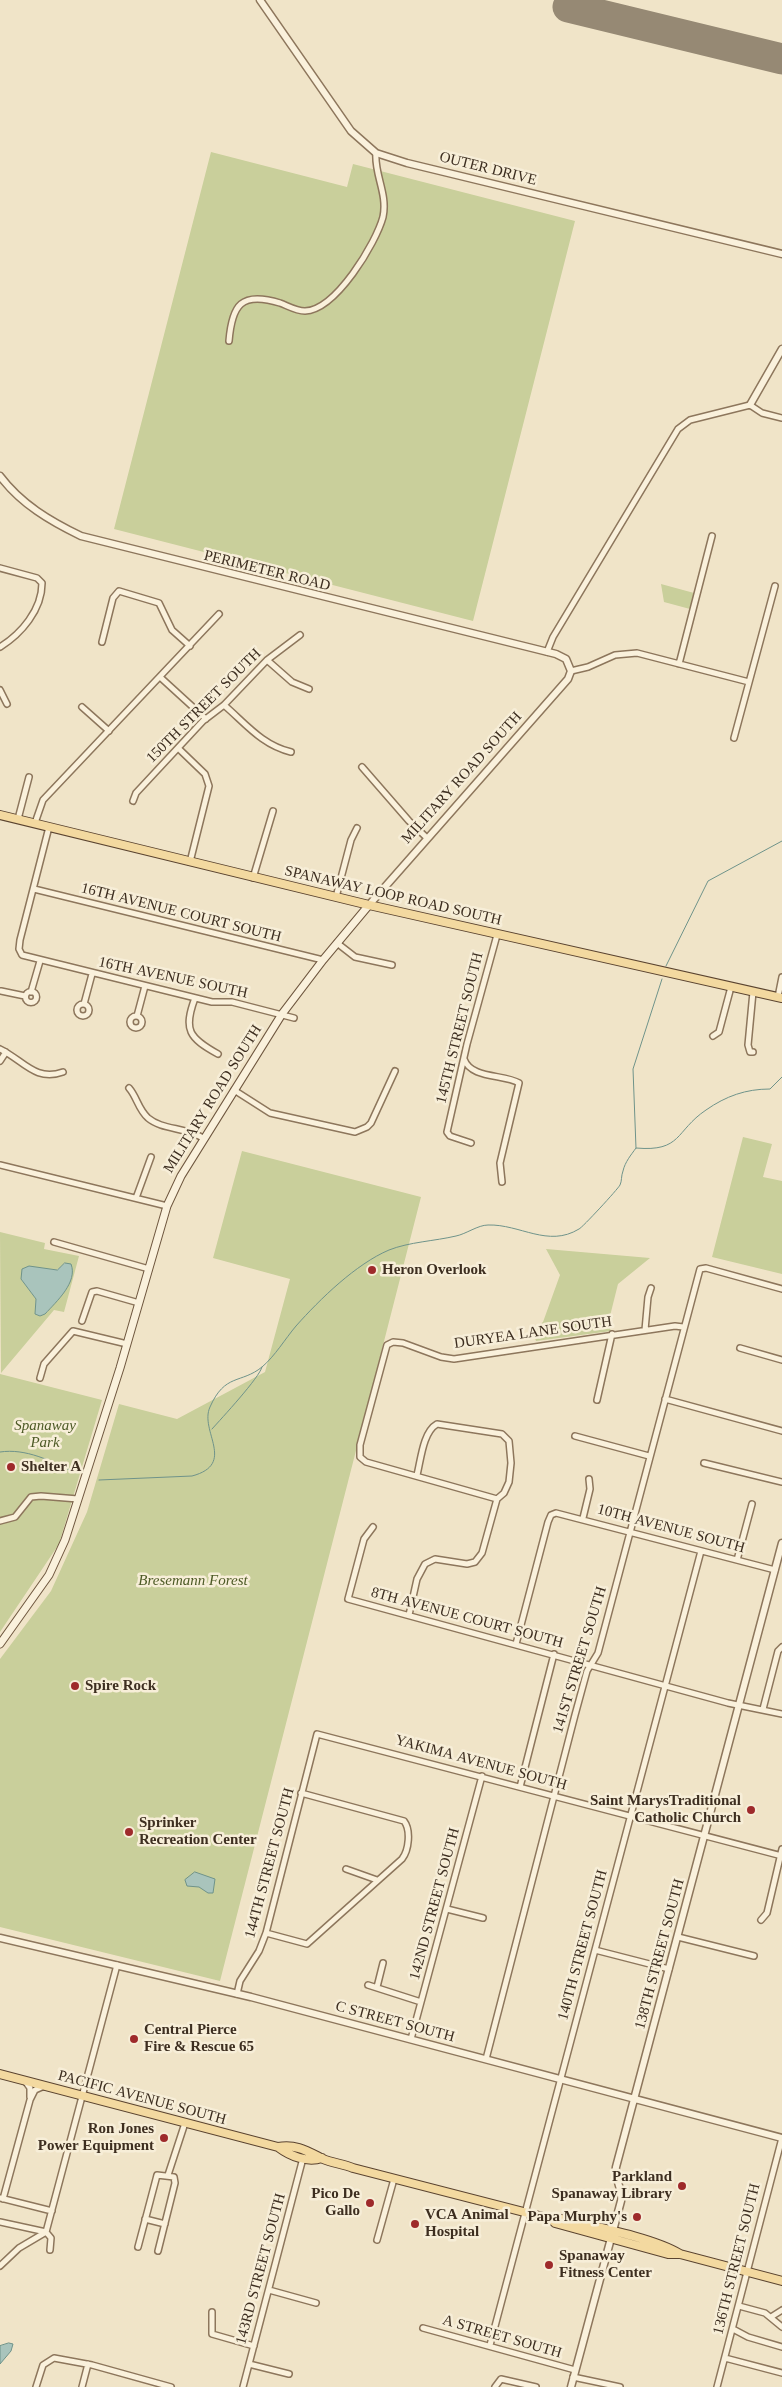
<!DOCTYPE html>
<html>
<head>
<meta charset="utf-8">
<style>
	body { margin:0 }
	canvas { display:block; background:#f0e4c8 }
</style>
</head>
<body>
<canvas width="782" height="2387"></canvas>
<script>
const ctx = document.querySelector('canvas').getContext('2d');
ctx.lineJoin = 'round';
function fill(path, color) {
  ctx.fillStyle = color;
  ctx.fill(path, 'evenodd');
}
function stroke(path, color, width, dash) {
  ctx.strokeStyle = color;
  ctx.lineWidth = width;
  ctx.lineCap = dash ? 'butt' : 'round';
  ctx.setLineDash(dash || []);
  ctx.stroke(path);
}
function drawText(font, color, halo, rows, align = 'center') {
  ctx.font = font + ' Georgia,serif';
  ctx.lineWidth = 5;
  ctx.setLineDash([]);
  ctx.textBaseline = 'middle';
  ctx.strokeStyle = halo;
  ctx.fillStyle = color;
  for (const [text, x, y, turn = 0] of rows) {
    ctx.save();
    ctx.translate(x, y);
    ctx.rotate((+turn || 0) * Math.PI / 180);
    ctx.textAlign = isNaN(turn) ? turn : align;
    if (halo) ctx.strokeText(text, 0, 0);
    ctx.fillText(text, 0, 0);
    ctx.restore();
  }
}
fill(new Path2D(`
	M211 152 347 187 353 164 575 221 473 621 114 529Z
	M661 584 694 593 690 609 664 602Z
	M743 1137 772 1144 763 1177 782 1181V1274L712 1257Z
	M242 1151 421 1197 220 1981 0 1927V1659L51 1591 87 1512 119 1404 177 1419 265 1372 290 1279 213 1258Z
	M0 1232 45 1243 44 1249 79 1256 64 1312 54 1310 1 1373ZM65 1263 66 1290 45 1314 40 1316 35 1314 36 1299 21 1279 45 1269 57 1270Z
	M546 1249 650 1258 618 1284 608 1324 611 1331 536 1341 532 1330 543 1322 560 1275Z
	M0 1374 102 1400 59 1544 0 1632Z`), '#c9cf9b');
const water = new Path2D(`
	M65 1263 71 1264C78 1282 57 1301 45 1314L40 1316 35 1314 36 1299 21 1279 22 1269 29 1266 57 1270Z
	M195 1872 215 1879 213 1893H208L199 1887 187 1886 185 1880Z
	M9 2343 13 2344 11 2351 0 2364V2346Z`);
fill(water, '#a9c4bc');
stroke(water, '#6f938a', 1);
stroke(new Path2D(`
	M666 966 708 881 782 841
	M636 1148 633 1069 662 979
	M212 1429C221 1419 260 1377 262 1367
	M0 1452C26 1448 51 1461 74 1472
	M99 1480 192 1476C237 1464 199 1431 210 1407 225 1373 241 1384 262 1367 275 1356 285 1339 296 1326 320 1299 356 1264 389 1250 409 1242 435 1241 456 1236 466 1234 478 1225 488 1225 520 1224 548 1248 579 1229 582 1228 618 1189 620 1185 622 1181 621 1176 623 1171 625 1162 631 1155 636 1148 682 1152 675 1131 706 1110 726 1096 746 1089 770 1089L782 1077`), '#6f938a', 1);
stroke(new Path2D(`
	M593 14 597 0`), '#968974', 12);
stroke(new Path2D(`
	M568 7 782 59`), '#968974', 31);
const minor = new Path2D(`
	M229 341C232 305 241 291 280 303 288 306 296 311 305 311 336 310 376 243 383 217 388 194 374 174 376 153
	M0 568 37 578 42 583C42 610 21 634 0 647
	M102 642 113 598 119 591 159 603 172 630 190 646
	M547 652 553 637 678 429 690 420 750 405 762 413 782 418
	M267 660 292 682 309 689
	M679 664 712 536
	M571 671 588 667 615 655 637 653 749 682
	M160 677 206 719
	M0 690 7 704
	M224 705C246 724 262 745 291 752
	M82 707 109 731
	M734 738 775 586
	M178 748 205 774 209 786 190 862
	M362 767 409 821 427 838
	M133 801 136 793 203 721 224 705 267 660 300 635
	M18 819 29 777
	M35 823 43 800 219 614
	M49 827 20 940 19 949 22 955 212 1002H232L294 1018
	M253 878 273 811
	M34 889 323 960
	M336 897 351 840 357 828
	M337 943 355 957 392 965
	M1 991 25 996
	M25.5 997a5.5 5.5 0 1 1 11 0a5.5 5.5 0 1 1-11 0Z
	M31 992 40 961
	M778 997 782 977
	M195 998C183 1030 189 1038 218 1054
	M84 1004 92 974
	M77 1010a6 6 0 1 1 12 0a6 6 0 1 1-12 0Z
	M130 1022a6 6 0 1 1 12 0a6 6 0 1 1-12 0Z
	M137 1016 145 986
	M713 1036 719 1032 731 987
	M0 1049C23 1060 35 1082 63 1072
	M753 1052H750L748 1045 753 992
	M464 1059C471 1079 504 1074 519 1083L500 1163 502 1182
	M0 1061 6 1052
	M129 1088C137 1097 138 1109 148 1118 162 1130 185 1127 203 1138
	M234 1090 270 1113 355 1132 367 1127 371 1123 395 1071
	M471 1143 450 1136 447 1132 467 1044 497 935
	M0 1165 167 1206
	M136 1198 151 1157
	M54 1242 149 1269
	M82 1321 92 1292 97 1291 139 1303
	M645 1330 648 1297 651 1288
	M740 1348 782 1360
	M40 1378 44 1364 73 1331 127 1344
	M665 1399 782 1431
	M597 1400 612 1334
	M575 1436 649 1456
	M704 1463 782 1482
	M497 1499 366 1462 360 1457V1445L387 1345 393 1342 403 1343 441 1357 454 1359 675 1326 683 1327
	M583 1518 590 1489 589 1479
	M0 1521 15 1517 31 1497 41 1496 78 1499
	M373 1527 364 1539 348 1599 728 1703 782 1714
	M737 1560 752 1504
	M409 1615 417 1579 425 1564 435 1559 467 1564 475 1562 482 1553 497 1499 504 1493 509 1482 511 1463 509 1441 502 1434 437 1424C423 1432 421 1459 417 1475
	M516 1644 548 1522 551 1515 556 1513 775 1570
	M763 1709 778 1651 782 1647
	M520 1787 554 1654
	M346 1869 377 1880
	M447 1909 483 1918
	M761 1920 767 1913 782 1849
	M266 1933 307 1944 402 1859C409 1850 411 1830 404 1821L301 1793
	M678 1937 754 1956
	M595 1950 669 1969
	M368 1985 421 2002
	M377 1987 383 1963
	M237 1994 240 1981 259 1951 266 1933 317 1734 782 1856
	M411 2039 482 1776
	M486 2059 575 1715 587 1671 598 1653 700 1269 706 1268 782 1289
	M25 2081 30 2088V2097
	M168 2175 185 2123
	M0 2198 52 2211
	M3 2199 30 2100 35 2090 44 2086
	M145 2219 165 2224
	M0 2222 46 2232 51 2238 50 2250
	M46 2232 117 1965
	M377 2240 394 2179
	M138 2247 156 2179 157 2175 174 2177 175 2183 158 2251
	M0 2266 19 2248 46 2232
	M269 2290 316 2303
	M739 2306 765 2313 782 2327
	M212 2312V2334L254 2346
	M771 2317 782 2310
	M423 2328 575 2370
	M733 2329 748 2337 782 2347
	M490 2345 701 1551
	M725 2358 782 2373
	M249 2364 289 2374
	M573 2377 620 2387
	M36 2387 43 2365 54 2358 92 2365 171 2387
	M82 2387 88 2364
	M243 2387 303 2158
	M495 2387 501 2379 536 2387
	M717 2387 782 2138`);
const tertiary = new Path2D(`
	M260 0 351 131 376 153 407 163 782 254
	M750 405 782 349
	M0 476C21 504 50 521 81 536L556 654 566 659 571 671 568 679 369 905
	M0 1938 251 1997 782 2138
	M571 2387 621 2201C623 2189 614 2179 616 2167L782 1543`);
const secondary = new Path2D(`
	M0 1644 49 1575 65 1540 120 1368 167 1206 181 1176 282 1014 323 960 369 905`);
const primary = new Path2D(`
	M0 815 369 905 782 998
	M0 2074 278 2147C290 2156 307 2163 322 2158
	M278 2147C297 2144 307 2151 323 2159 332 2163 344 2164 353 2168L551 2219 555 2223 668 2254H680L782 2281
	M551 2219 557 2218C590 2226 652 2237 680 2254`);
stroke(minor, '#8d765c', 8);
stroke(tertiary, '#8d765c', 9);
stroke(secondary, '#6f573f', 9);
stroke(primary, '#5b4430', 10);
stroke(minor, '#faf1dc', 5);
stroke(tertiary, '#faf1dc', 6);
stroke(secondary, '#faf1dc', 7);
stroke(primary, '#f3d9a0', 8);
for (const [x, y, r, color] of [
	[372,1270,5,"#9e2a2b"],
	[11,1467,5,"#9e2a2b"],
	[75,1686,5,"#9e2a2b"],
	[751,1810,5,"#9e2a2b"],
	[129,1832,5,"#9e2a2b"],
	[134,2039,5,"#9e2a2b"],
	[164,2138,5,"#9e2a2b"],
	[682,2186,5,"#9e2a2b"],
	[370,2203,5,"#9e2a2b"],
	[637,2217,5,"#9e2a2b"],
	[415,2224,5,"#9e2a2b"],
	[549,2265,5,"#9e2a2b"]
]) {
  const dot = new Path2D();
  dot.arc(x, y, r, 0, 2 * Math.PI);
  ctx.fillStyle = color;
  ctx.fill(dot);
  stroke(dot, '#f7eed8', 2);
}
drawText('15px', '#3d2e20', '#f7eed8', [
	["OUTER DRIVE",488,169,14],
	["PERIMETER ROAD",267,571,14],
	["150TH STREET SOUTH",204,706,-45],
	["MILITARY ROAD SOUTH",462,778,-48],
	["SPANAWAY LOOP ROAD SOUTH",393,896,13],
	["16TH AVENUE COURT SOUTH",181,913,14],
	["16TH AVENUE SOUTH",173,978,12],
	["145TH STREET SOUTH",460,1028,-76],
	["MILITARY ROAD SOUTH",213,1099,-58],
	["DURYEA LANE SOUTH",533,1333,-8],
	["10TH AVENUE SOUTH",671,1529,15],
	["8TH AVENUE COURT SOUTH",467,1618,15],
	["141ST STREET SOUTH",580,1660,-73],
	["YAKIMA AVENUE SOUTH",481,1763,15],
	["144TH STREET SOUTH",270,1863,-75],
	["142ND STREET SOUTH",435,1904,-75],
	["140TH STREET SOUTH",583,1945,-75],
	["138TH STREET SOUTH",660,1954,-75],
	["C STREET SOUTH",395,2022,15],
	["PACIFIC AVENUE SOUTH",142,2098,15],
	["136TH STREET SOUTH",737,2259,-76],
	["143RD STREET SOUTH",261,2269,-75],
	["A STREET SOUTH",502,2337,16]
]);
drawText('bold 15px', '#3d2e20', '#f7eed8', [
	["Heron Overlook",382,1270],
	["Shelter A",21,1467],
	["Spire Rock",85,1686],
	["Saint MarysTraditional",741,1801,"right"],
	["Catholic Church",741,1818,"right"],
	["Sprinker",139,1823],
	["Recreation Center",139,1840],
	["Central Pierce",144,2030],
	["Fire & Rescue 65",144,2047],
	["Ron Jones",154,2129,"right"],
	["Power Equipment",154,2146,"right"],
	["Parkland",672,2177,"right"],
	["Spanaway Library",672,2194,"right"],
	["Pico De",360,2194,"right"],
	["Gallo",360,2211,"right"],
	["VCA Animal",425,2215],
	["Hospital",425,2232],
	["Papa Murphy's",627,2217,"right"],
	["Spanaway",559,2256],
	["Fitness Center",559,2273]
], 'left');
drawText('italic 15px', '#4d5a26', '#f7eed8', [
	["Spanaway",45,1426],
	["Park",45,1443],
	["Bresemann Forest",193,1581]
]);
</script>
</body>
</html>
